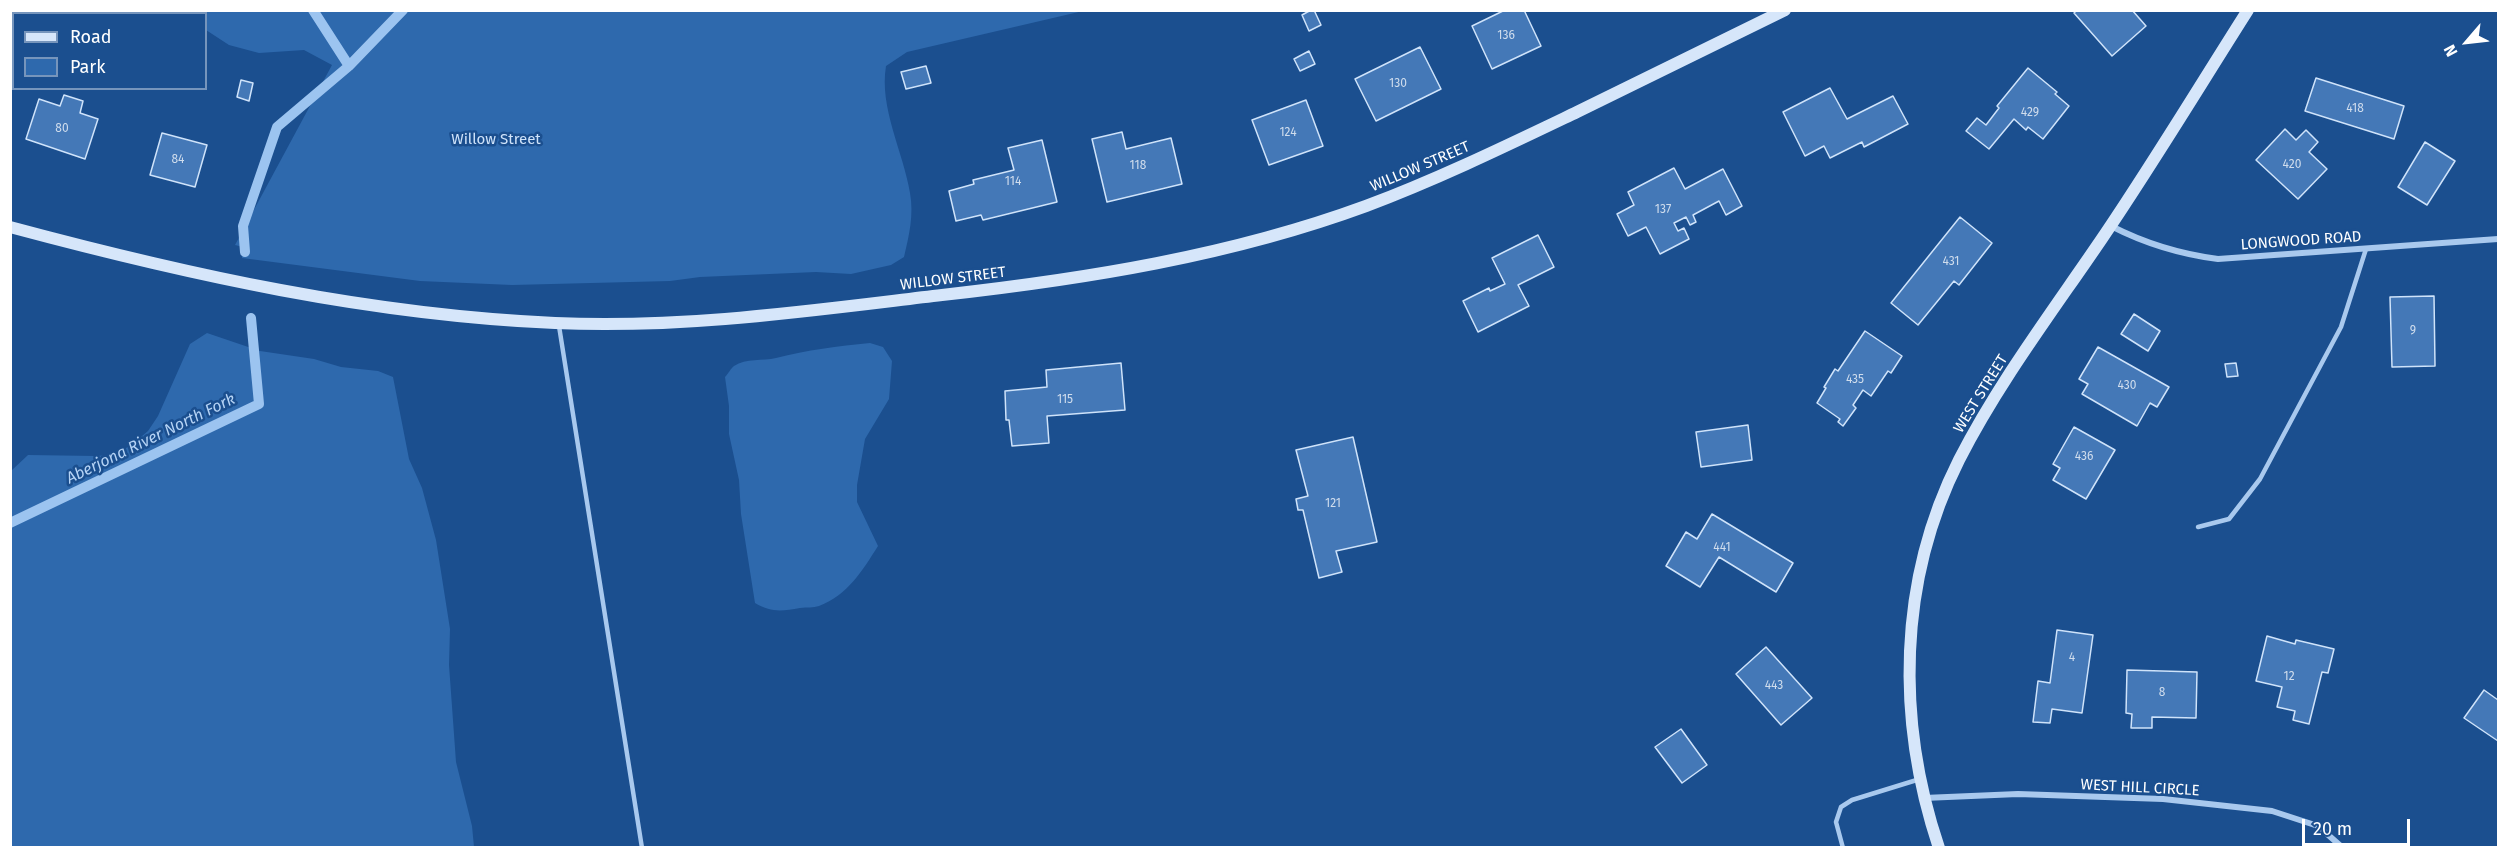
<!DOCTYPE html>
<html>
<head>
<meta charset="utf-8">
<style>
	body { margin:0 }
	#map { position:relative; width:2509px; height:858px; overflow:hidden; background:#1b4f8f; font-family:"Fira Sans",sans-serif }
	canvas { display:block }
	.frame { position:absolute; inset:0; border:12px solid #fff; pointer-events:none }
	.legend { position:absolute; left:12px; top:12px; width:195px; height:78px; box-sizing:border-box; background:#1b4f8f; border:2px solid #7695bc; margin:0; padding:8px 10px; list-style:none; font-size:18px; color:#fff }
	.legend li { display:flex; align-items:center; gap:12px; height:30px }
	.legend b { width:30px; border:2px solid #7695bc }
	.north { position:absolute; left:2437px; top:12px; width:60px; height:60px; -webkit-text-stroke:4px #1b4f8f; paint-order:stroke; rotate:242deg; font-size:16px; font-weight:700; line-height:24px; text-align:center; color:#fff }
	.north::after { content:''; display:block; margin:auto; width:21px; height:27px; background:#fff; clip-path:polygon(50% 0,100% 100%,50% 72%,0 100%) }
	.scale { position:absolute; left:2302px; top:819px; width:108px; height:27px; box-sizing:border-box; border:3px solid #fff; border-top:0; padding-left:8px; font-size:18px; line-height:21px; white-space:nowrap; color:#fff; -webkit-text-stroke:4px #1b4f8f; paint-order:stroke }
</style>
</head>
<body>
<div id="map">
<canvas width="2509" height="858"></canvas>
<div class="frame"></div>
<ul class="legend">
<li><b style="height:8px;background:#d6e6fa"></b>Road</li>
<li><b style="height:16px;background:#2e69ad"></b>Park</li>
</ul>
<div class="north">N</div>
<div class="scale">20 m</div>
</div>
<script>
const ctx = document.querySelector('canvas').getContext('2d');
ctx.lineJoin = 'round';
function fill(path, color) {
  ctx.fillStyle = color;
  ctx.fill(path, 'evenodd');
}
function stroke(path, color, width, dash) {
  ctx.strokeStyle = color;
  ctx.lineWidth = width;
  ctx.lineCap = dash ? 'butt' : 'round';
  ctx.setLineDash(dash || []);
  ctx.stroke(path);
}
function drawText(font, color, halo, rows, align = 'center') {
  ctx.font = font + ' "Fira Sans",sans-serif';
  ctx.lineWidth = 5;
  ctx.setLineDash([]);
  ctx.textBaseline = 'middle';
  ctx.strokeStyle = halo;
  ctx.fillStyle = color;
  for (const [text, x, y, turn = 0] of rows) {
    ctx.save();
    ctx.translate(x, y);
    ctx.rotate((+turn || 0) * Math.PI / 180);
    ctx.textAlign = isNaN(turn) ? turn : align;
    if (halo) ctx.strokeText(text, 0, 0);
    ctx.fillText(text, 0, 0);
    ctx.restore();
  }
}
fill(new Path2D(`
	M185 11H1083L907 52 886 66C879 108 903 151 910 193 914 215 909 236 904 257L891 265 851 274 816 272 700 277 670 281 512 285 420 281 242 258 243 247 235 245 332 65 304 50 259 53 229 45 206 30V14L188 13Z
	M207 333 260 351 314 359 341 367 378 371 393 377 409 459 422 488 436 540 450 629 449 665 456 762 472 826 474 847H11V471L28 455 96 456 112 455 130 446 148 431 158 416 190 344Z
	M870 343 883 347 892 361 889 399 865 439 857 485V502L878 546C862 571 848 595 819 606 813 608 807 607 800 608 782 611 772 613 755 603L741 514 739 480 729 434V406L725 377C728 374 731 368 734 366 746 358 763 361 776 358 807 350 838 346 870 343Z`), '#2e69ad');
stroke(new Path2D(`
	M313 10 349 66
	M245 252 243 226 277 127 349 66 403 10
	M10 523 259 404 251 318`), '#9cc4f0', 10);
const building = new Path2D(`
	M1311 10H1314L1321 25 1309 31 1302 15Z
	M1505 10H1524L1541 46 1492 69 1472 26Z
	M2077 10H2132L2146 26 2112 56 2074 13Z
	M1420 47 1441 89 1376 121 1355 79Z
	M1309 51 1315 64 1300 71 1294 59Z
	M926 66 931 83 906 89 901 72Z
	M2028 68 2057 92 2055 94 2069 106 2043 139 2028 127 2026 130 2014 119 1989 149 1966 131 1977 118 1986 125 1999 108 1997 106Z
	M2316 78 2404 106 2394 139 2305 111Z
	M241 80 253 83 249 101 237 97Z
	M1830 88 1847 119 1893 96 1908 124 1864 147 1862 142 1830 158 1824 146 1805 156 1783 112Z
	M64 95 83 101 80 113 98 119 85 159 26 139 39 99 60 106Z
	M1306 100 1323 146 1269 165 1252 120Z
	M2285 129 2296 140 2306 130 2318 142 2309 152 2327 169 2298 199 2256 160Z
	M1122 132 1126 149 1171 138 1182 184 1107 202 1092 139Z
	M162 133 207 145 195 187 150 175Z
	M1042 140 1057 202 983 220 981 215 956 221 949 191 974 184 973 180 1014 170 1008 148Z
	M2425 142 2455 161 2427 205 2398 187Z
	M1674 168 1685 189 1723 169 1742 206 1726 215 1719 201 1693 215 1696 222 1690 225 1686 217 1674 223 1678 231 1684 228 1689 239 1660 254 1646 227 1628 236 1617 214 1634 205 1628 192Z
	M1960 217 1992 243 1959 285 1954 281 1918 325 1891 303Z
	M1538 235 1554 267 1518 285 1529 306 1478 332 1463 301 1489 288 1490 291 1505 284 1492 258Z
	M2434 296 2435 366 2392 367 2390 297Z
	M2134 314 2160 331 2148 351 2121 334Z
	M1865 331 1902 356 1891 373 1888 371 1871 396 1863 390 1853 405 1856 408 1843 426 1838 422 1840 419 1817 403 1826 388 1824 387 1835 369 1838 371Z
	M2098 347 2169 387 2157 407 2150 403 2137 426 2082 394 2088 384 2079 379Z
	M1121 363 1125 410 1047 416 1049 443 1012 446 1009 420H1006L1005 391 1047 387 1046 370Z
	M2236 363 2238 376 2227 377 2225 364Z
	M1748 425 1752 460 1701 467 1696 432Z
	M2074 427 2115 450 2086 499 2053 480 2060 468 2053 464Z
	M1353 437 1377 542 1336 551 1342 572 1319 578 1303 510H1298L1296 499 1308 496 1296 450Z
	M1712 514 1793 563 1776 592 1719 557 1700 587 1666 566 1686 532 1697 539Z
	M2057 630 2093 635 2082 713 2052 709 2050 723 2033 722 2038 681 2050 683Z
	M2267 636 2295 644 2296 640 2334 649 2328 673 2322 672 2309 724 2293 720 2295 711 2277 707 2282 687 2256 681Z
	M1766 647 1812 698 1781 725 1736 674Z
	M2127 670 2197 672 2196 718 2152 717V728H2131L2132 714 2126 713Z
	M2484 690 2498 700V741L2464 718Z
	M1681 729 1707 765 1682 783 1655 747Z`);
fill(building, '#4478b7');
stroke(building, '#cfe3fa', 1.5);
stroke(new Path2D(`
	M559 326 642 848
	M2198 527 2229 519 2260 479 2341 327 2366 249
	M1843 848 1836 822 1841 807 1852 800 1920 779`), '#a9c9ee', 4.5);
stroke(new Path2D(`
	M2111 226C2146 244 2179 254 2218 259L2498 239
	M1924 798 2018 794 2163 799 2272 811 2318 826 2343 848`), '#a9c9ee', 6);
stroke(new Path2D(`
	M10 227C189 275 370 315 555 323 684 329 815 310 942 295 1085 279 1230 256 1366 206 1438 179 1508 145 1577 112 1646 78 1715 44 1785 10
	M1939 848C1896 720 1898 581 1959 460 1999 382 2052 312 2101 240 2152 165 2199 87 2248 10`), '#d6e6fa', 12);
drawText('12px', '#d0dded', null, [
	["136",1506,36],
	["130",1398,84],
	["418",2355,109],
	["429",2030,113],
	["80",62,129],
	["124",1288,133],
	["84",178,160],
	["420",2292,165],
	["118",1138,166],
	["114",1013,182],
	["137",1663,210],
	["431",1951,262],
	["9",2413,331],
	["435",1855,380],
	["430",2127,386],
	["115",1065,400],
	["436",2084,457],
	["121",1333,504],
	["441",1722,548],
	["4",2072,658],
	["12",2289,677],
	["443",1774,686],
	["8",2162,693]
]);
drawText('15px', '#cfe3fa', '#1b4f8f', [
	["Willow Street",496,140]
]);
drawText('15px', '#fff', '#1b4f8f', [
	["WILLOW STREET",1420,167,-23],
	["LONGWOOD ROAD",2301,241,-4],
	["WILLOW STREET",953,279,-7],
	["WEST STREET",1981,394,-58],
	["WEST HILL CIRCLE",2140,788,3]
]);
drawText('italic 16px', '#b5d3f5', '#1b4f8f', [
	["Aberjona River North Fork",151,439,-26]
]);
</script>
</body>
</html>
